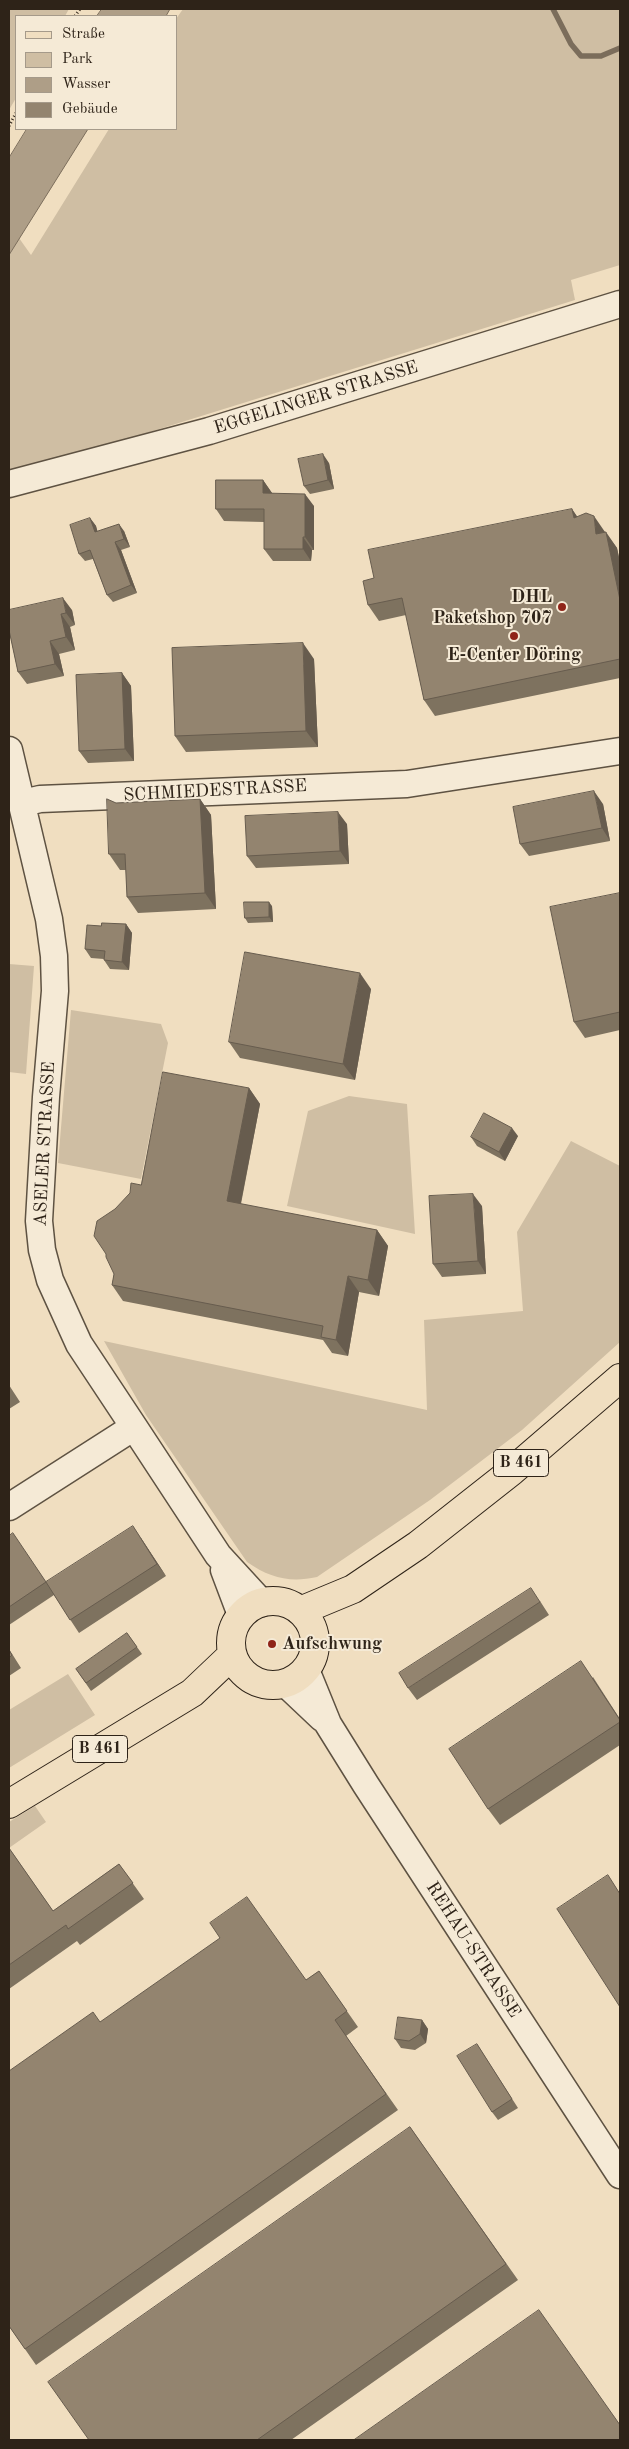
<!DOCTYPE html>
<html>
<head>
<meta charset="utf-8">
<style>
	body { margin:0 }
	#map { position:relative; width:629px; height:2449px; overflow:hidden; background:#f0dec0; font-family:"Old Standard TT",serif }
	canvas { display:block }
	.frame { position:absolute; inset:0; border:10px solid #2e2318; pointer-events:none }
	.legend { position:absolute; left:15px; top:15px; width:162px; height:115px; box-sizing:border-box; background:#f5ead6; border:1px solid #a59a8a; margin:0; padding:6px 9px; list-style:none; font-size:15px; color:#2e2318 }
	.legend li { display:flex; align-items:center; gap:10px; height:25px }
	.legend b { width:25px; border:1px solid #a59a8a }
</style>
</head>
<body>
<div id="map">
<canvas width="629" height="2449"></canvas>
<div class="frame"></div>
<ul class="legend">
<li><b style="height:6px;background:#f0dec0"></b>Straße</li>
<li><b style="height:14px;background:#cfbea3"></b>Park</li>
<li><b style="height:14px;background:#ae9e87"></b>Wasser</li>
<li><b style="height:14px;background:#93846f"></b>Gebäude</li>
</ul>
</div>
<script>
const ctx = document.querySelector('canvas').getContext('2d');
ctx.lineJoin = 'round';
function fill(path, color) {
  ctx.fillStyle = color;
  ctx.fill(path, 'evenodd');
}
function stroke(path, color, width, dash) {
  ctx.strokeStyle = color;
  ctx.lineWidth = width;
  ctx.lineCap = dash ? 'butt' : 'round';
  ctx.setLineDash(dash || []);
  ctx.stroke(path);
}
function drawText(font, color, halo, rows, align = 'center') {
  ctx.font = font + ' "Old Standard TT",serif';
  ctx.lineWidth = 4;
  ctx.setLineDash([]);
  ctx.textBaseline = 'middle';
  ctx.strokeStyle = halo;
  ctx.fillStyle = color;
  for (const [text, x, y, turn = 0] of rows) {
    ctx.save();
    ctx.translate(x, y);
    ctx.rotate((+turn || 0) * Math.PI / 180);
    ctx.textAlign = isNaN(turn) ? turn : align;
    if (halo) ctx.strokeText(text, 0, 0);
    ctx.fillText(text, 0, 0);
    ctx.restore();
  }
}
fill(new Path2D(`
	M9 9H69L65 16H16V98L9 110Z
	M183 9H620V265L571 280 575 300 37 467 9 473V255L19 238 31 255 109 129H176V19Z
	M9 964 34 966 26 1074 9 1072Z
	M71 1010 161 1024 168 1043 141 1179 58 1163Z
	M349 1096 407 1104 415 1234 287 1206 308 1111Z
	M571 1141 620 1166V1342L522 1430 430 1500 317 1577C290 1583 270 1578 247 1562L146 1415 104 1341 427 1410 424 1320 523 1311 517 1232Z
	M68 1674 95 1715 9 1768V1710Z
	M35 1806 46 1822 9 1848V1822Z`), '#cfbea3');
const water = new Path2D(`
	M102 9H170L166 16H97Z
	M27 129H88L9 255V158Z`);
fill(water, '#ae9e87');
stroke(water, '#7b6d5b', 1);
stroke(new Path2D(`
	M553 9 571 44 581 56H601L620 48`), '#7b6d5b', 5.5);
const minor = new Path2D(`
	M9 484 209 431 620 304
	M9 750 49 919 54 956 55 991 46 1097 39 1221 42 1250 50 1280 79 1344 134 1427 218 1555 262 1603
	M23 803 40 799 407 784 620 751
	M9 1507 134 1427
	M224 1570 241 1615
	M306 1670 328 1724 366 1785 620 2175
	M286 1684 322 1718`);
const major = new Path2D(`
	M231 1643a42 42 0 1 1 84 0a42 42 0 1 1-84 0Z
	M300 1611 353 1589 418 1545 512 1471 620 1378
	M9 1804 192 1693 232 1655`);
stroke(minor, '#5e5242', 29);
stroke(major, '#2e2318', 30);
stroke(new Path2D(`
	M75 16 80 9
	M9 126 16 113`), '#2e2318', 3, [1, 2.5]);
stroke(minor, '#f5ead6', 26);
stroke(major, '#f0dec0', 28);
fill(new Path2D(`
	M329 463 334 489 310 494 304 486Z
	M263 480 272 493 314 506V550H312L311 561H273L264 549V522L224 521 216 509Z
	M572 509 577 517 605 532 617 548 620 562V678L435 716 424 700 406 615 379 621 368 605 374 578Z
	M90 518 96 526 97 531H124L130 547 121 550 137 593 113 602 107 595 93 559 85 561 79 554Z
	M72 610 75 625 70 627 75 650 59 654 64 676 27 684 18 672 9 630Z
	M314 659 318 747 186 752 175 736Z
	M122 673 131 686 134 761 88 763 79 751Z
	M200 799 211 815 216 909 138 913 127 897 126 870H120L109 854 116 803Z
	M603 804 610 841 529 856 520 844Z
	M347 824 349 864 256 868 247 856Z
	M620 893V1030L585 1038 574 1022Z
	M272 906 273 922 248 923 245 918Z
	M126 924 132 933 129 970 110 969 104 960V959L91 958 85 949 101 926Z
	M371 989 355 1080 240 1058 229 1042Z
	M249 1088 260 1104 241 1204 377 1230 388 1246 379 1296 359 1292 348 1356 332 1353 323 1340 123 1301 112 1285 114 1274 141 1185Z
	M518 1136 505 1161 477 1146 471 1137Z
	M482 1206 486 1274 442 1277 433 1264Z
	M9 1385 20 1402 9 1409Z
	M9 1536 46 1582 141 1538 166 1576 79 1633 54 1595 9 1625Z
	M540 1601 549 1615 417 1700 408 1688Z
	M127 1633 142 1654 91 1691 76 1669Z
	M9 1649 21 1668 9 1676Z
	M593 1677 620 1719V1745L500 1825 488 1809Z
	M9 1848 53 1911 119 1864 144 1899 80 1945 77 1941 9 1989Z
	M319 1971 358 2027 346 2036 398 2110 36 2365 9 2326 100 2022 306 1980Z
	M422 2020 428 2029 426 2043 415 2050 401 2048 395 2039Z
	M477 2044 518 2108 498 2120 492 2112Z
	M410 2127 518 2280 291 2440H89Z`), '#7e725f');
fill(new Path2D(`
	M323 454 329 463 334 489 328 480Z
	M263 480 272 493V506L263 493Z
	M305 494 314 506V550L305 537Z
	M572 509 583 525 574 518Z
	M594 516 605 532 596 534Z
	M90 518 96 526 100 540 95 532Z
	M119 524 124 531 130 547 124 539Z
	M606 532 617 548 620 562V600Z
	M303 537 312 550 311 561 303 549Z
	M115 542 121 550 137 593 131 585Z
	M63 598 72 610 75 625 66 613Z
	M61 614 70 627 75 650 66 637Z
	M50 641 59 654 64 676 55 664Z
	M303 643 314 659 318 747 306 731Z
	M122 673 131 686 134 761 125 749Z
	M594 791 603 804 610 841 602 828Z
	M200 799 211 815 216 909 205 893Z
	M338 812 347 824 349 864 340 851Z
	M269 902 272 906 273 922 269 917Z
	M126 924 132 933 129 970 122 962Z
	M360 973 371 989 355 1080 343 1064Z
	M249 1088 260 1104 238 1217 227 1201Z
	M512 1128 518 1136 505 1161 499 1152Z
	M473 1194 482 1206 486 1274 478 1261Z
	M377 1230 388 1246 379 1296 368 1280Z
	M348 1276 359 1292 348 1356 336 1340Z
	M133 1526 141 1538 166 1576 157 1564Z
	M422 2020 428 2029 426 2043 420 2034Z`), '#675c4e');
const building = new Path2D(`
	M323 454 328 480 304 486 298 459Z
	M216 480H263V493L305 494V537H303V549H264V509H216Z
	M572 509 574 518 586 513 594 516 596 534 606 532 620 600V659L424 700 402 598 368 605 363 581 374 578 368 550Z
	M90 518 95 532 119 524 124 539 115 542 131 585 107 595 90 550 79 554 70 525Z
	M63 598 66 613 61 614 66 637 50 641 55 664 18 672 9 630V610Z
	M303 643 306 731 175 736 172 648Z
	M122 673 125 749 79 751 76 675Z
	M594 791 602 828 520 844 513 807Z
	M107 799 116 803 200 799 205 893 127 897 125 854H109Z
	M338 812 340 851 247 856 245 816Z
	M620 893V1012L574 1022 550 907Z
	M244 902H269V917L245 918Z
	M102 923 126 924 122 962 104 960 105 951 85 949 87 925 101 926Z
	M245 952 360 973 343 1064 229 1042Z
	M163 1072 249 1088 227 1201 377 1230 368 1280 348 1276 336 1340 321 1337 323 1326 112 1285 114 1274 106 1257V1254L94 1236 97 1221 115 1209 130 1193 131 1183 141 1185Z
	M484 1113 512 1128 499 1152 471 1137Z
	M473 1194 478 1261 433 1264 429 1196Z
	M133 1526 157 1564 70 1620 46 1582Z
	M13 1533 46 1582 9 1607V1536Z
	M531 1588 540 1602 408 1688 399 1673Z
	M127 1633 137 1647 86 1683 76 1669Z
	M9 1650 12 1655 9 1658Z
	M581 1661 620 1720V1722L488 1809 449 1749Z
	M9 1848 53 1911 119 1864 133 1883 68 1929 66 1925 9 1965Z
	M608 1875 620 1894V2007L557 1909Z
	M247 1897 306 1980 319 1971 347 2011 335 2020 386 2094 25 2349 9 2326V2071L93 2012 100 2022 220 1938 210 1923Z
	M398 2017 422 2020 420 2034 409 2041 395 2039Z
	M477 2044 512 2099 492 2112 457 2056Z
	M410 2127 506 2264 257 2440H89L48 2382Z
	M539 2310 620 2425V2440H354Z`);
fill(building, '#93846f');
stroke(building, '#675c4e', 1);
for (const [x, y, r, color] of [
	[562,607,5,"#8f2418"],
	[514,636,5,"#8f2418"],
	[272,1644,5,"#8f2418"]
]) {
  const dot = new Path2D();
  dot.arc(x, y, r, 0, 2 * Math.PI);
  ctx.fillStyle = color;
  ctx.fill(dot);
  stroke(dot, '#f5ead6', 2);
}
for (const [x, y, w] of [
	[521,1463,55],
	[100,1749,55]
]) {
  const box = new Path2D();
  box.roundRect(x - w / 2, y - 13.5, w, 27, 4);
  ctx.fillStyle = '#f5ead6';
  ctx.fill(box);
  stroke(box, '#2e2318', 1);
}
drawText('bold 16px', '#2e2318', null, [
	["B 461",521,1463],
	["B 461",100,1749]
]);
drawText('18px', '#2e2318', '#f5ead6', [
	["EGGELINGER STRASSE",316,398,-17],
	["SCHMIEDESTRASSE",215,791,-3],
	["ASELER STRASSE",45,1144,-87],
	["REHAU-STRASSE",473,1950,57]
]);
drawText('bold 18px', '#2e2318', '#f5ead6', [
	["DHL",552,597],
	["Paketshop 707",552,618],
	["E-Center Döring",514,655,"center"],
	["Aufschwung",282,1644,"left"]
], 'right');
</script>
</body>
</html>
